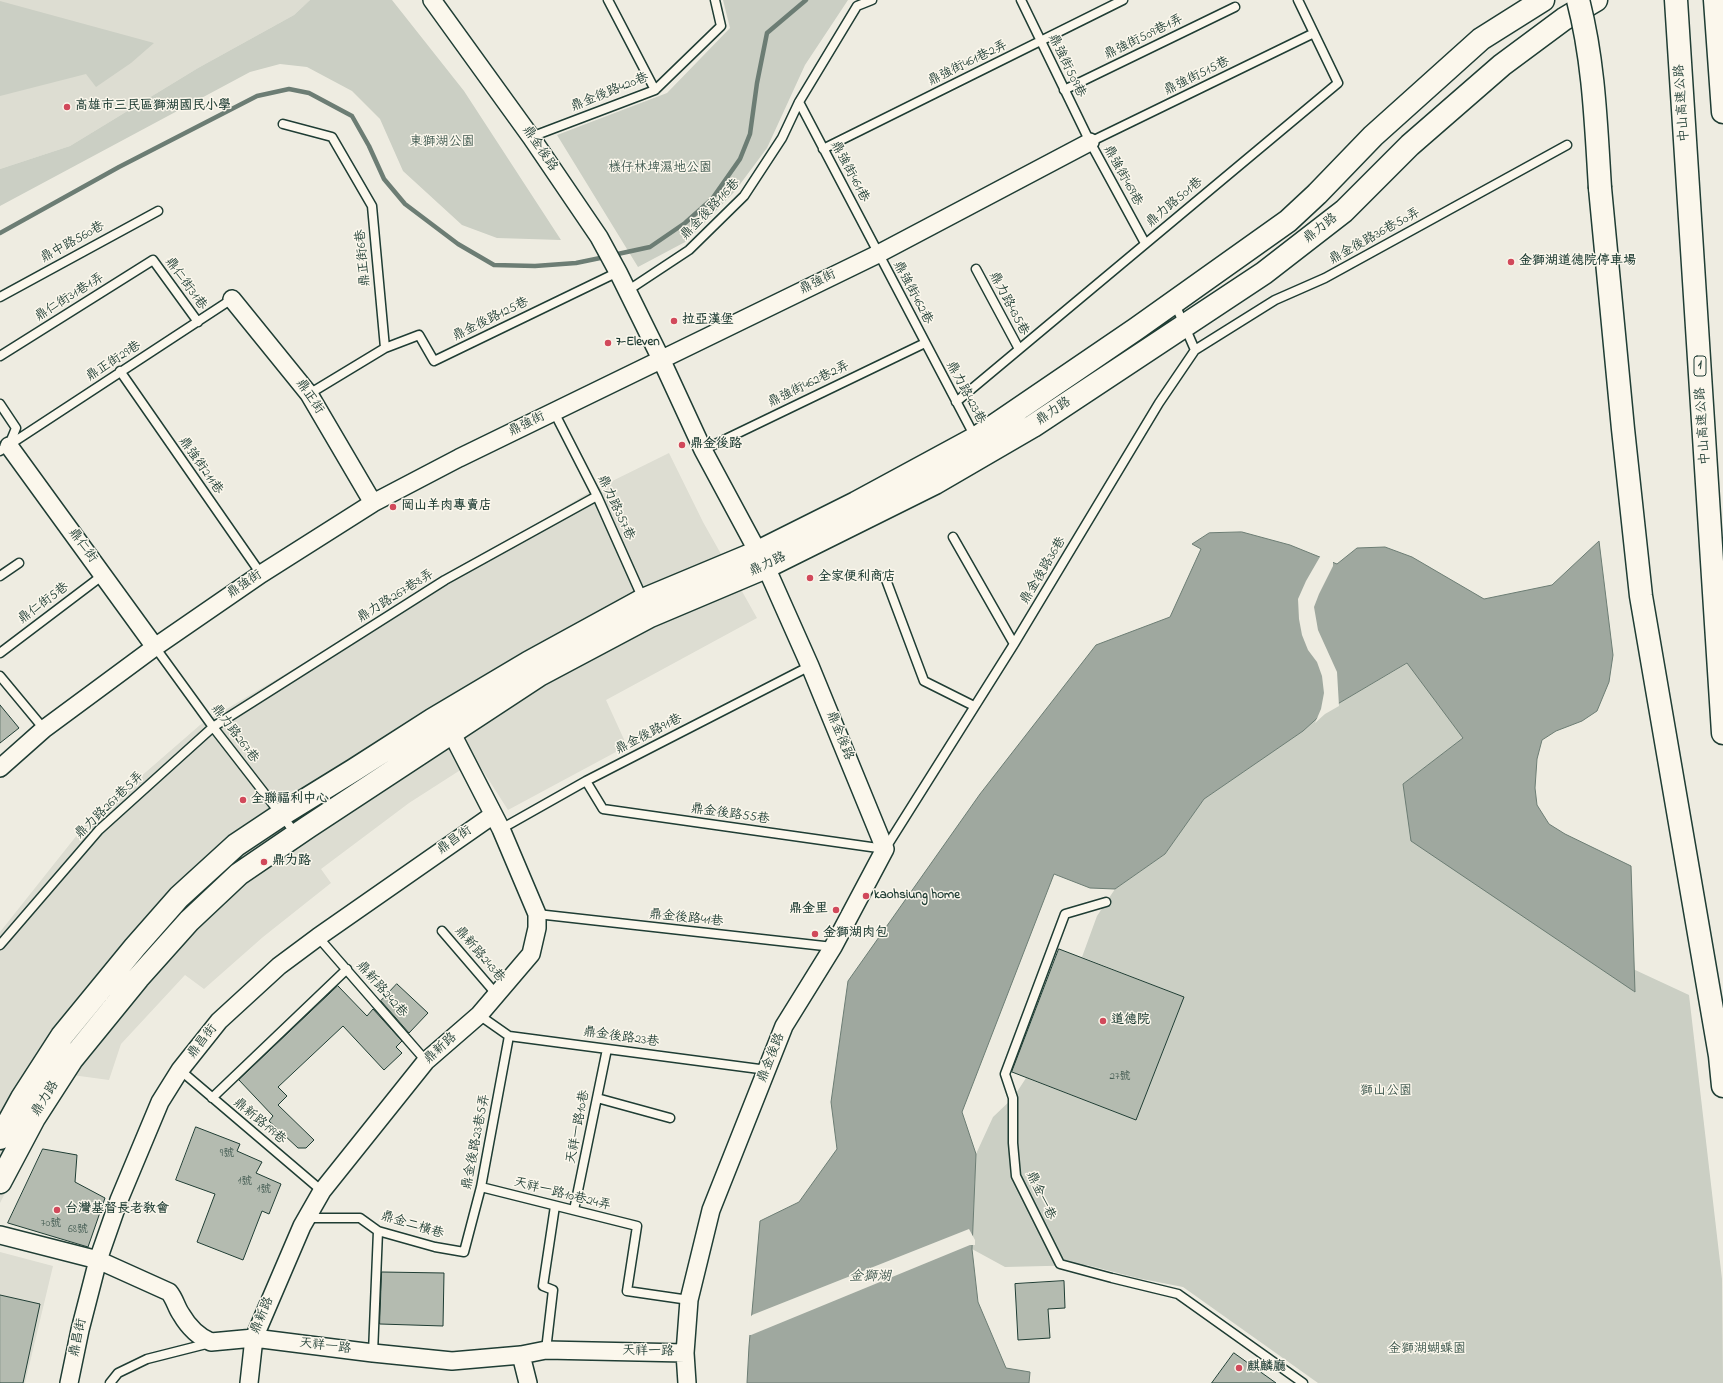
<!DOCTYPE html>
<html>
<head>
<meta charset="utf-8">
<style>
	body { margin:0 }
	canvas { display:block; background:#eeece1 }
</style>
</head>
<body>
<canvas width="1723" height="1383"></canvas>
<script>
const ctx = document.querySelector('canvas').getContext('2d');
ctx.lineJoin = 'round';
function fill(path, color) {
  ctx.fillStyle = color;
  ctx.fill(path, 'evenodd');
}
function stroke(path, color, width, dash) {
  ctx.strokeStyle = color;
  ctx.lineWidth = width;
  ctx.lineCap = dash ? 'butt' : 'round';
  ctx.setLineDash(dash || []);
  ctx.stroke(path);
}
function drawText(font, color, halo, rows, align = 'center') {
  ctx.font = font + ' "Indie Flower","LXGW WenKai TC",sans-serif';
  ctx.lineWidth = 3;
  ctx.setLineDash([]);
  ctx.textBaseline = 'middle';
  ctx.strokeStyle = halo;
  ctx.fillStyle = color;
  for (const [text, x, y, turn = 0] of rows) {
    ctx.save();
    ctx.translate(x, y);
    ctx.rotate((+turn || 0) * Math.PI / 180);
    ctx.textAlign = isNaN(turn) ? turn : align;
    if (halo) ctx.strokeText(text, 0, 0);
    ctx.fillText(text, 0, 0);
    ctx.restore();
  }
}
fill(new Path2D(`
	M0 0H310L294 15 198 68 70 146 0 169Z
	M669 453 703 522 757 618 606 700 627 746 508 810 476 760 409 803 321 869 331 883 263 937 204 989 185 975 121 1044 109 1080 72 1075 28 1148 0 1203V932L85 825 200 725 588 493Z
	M0 1252 53 1266 25 1383H0Z`), '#ddddd2');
fill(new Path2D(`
	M310 0H392L464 91 561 240 497 238 462 225 403 171 380 119 352 91 307 67 280 64 250 72 0 206V169L70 146 198 68 294 15Z
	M723 0H848L805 65 767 148 735 191 687 241 638 267 557 135 667 93 730 28Z
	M0 1 154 43 131 63 96 87 86 74 0 96Z
	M1408 663 1463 738 1403 784 1634 992 1633 969 1689 995 1722 1279 1723 1383H1318L1183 1287 1137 1278 1087 1265 1005 1267 972 1249 976 1154 993 1117 1013 1098 1026 1078 1136 1120 1184 997 1082 957 1097 916 1115 889 1165 854 1204 799 1303 731 1324 712Z`), '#cbcfc4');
const water = new Path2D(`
	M1242 532 1290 545 1337 564 1357 548 1385 547 1412 557 1484 599 1552 585 1599 541 1613 655 1609 682 1597 711 1582 721 1556 731 1542 740 1537 759 1535 788 1537 805 1549 824 1565 834 1631 866 1635 992 1411 841 1403 784 1463 738 1407 663 1324 712 1303 731 1204 799 1165 854 1115 889 1090 888 1054 874 962 1112 976 1154 972 1249 978 1302 1006 1368 1030 1372 1029 1383H747L749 1346 760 1221 799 1202 837 1149 831 1102 848 981 980 794 1096 645 1170 617 1201 549 1192 544 1209 533Z`);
fill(water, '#9fa89f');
stroke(water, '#6c7d74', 1);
fill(new Path2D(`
	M1321 555 1333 560V566L1319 594 1314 607 1318 630 1337 672 1339 706 1325 714 1315 723 1321 709 1324 693 1322 676 1317 662 1308 650 1302 635 1299 619 1298 599 1306 581Z
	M969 1229 975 1240V1245H970L751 1335H748L749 1319 752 1315Z`), '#eeece1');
stroke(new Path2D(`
	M0 233 119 167 257 96 289 89 309 93 352 116 369 146 384 179 405 204 458 244 494 265 535 266 576 263 605 257
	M613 255 650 247 685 223 712 199 740 159 750 134 757 83 767 33 806 0`), '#6c7d74', 4.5);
const building = new Path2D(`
	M0 705 19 728 0 743Z
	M1059 949 1184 997 1136 1120 1012 1072Z
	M397 984 428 1013 409 1033 381 1001Z
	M338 986 367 1016 373 1009 402 1041 396 1047 402 1053 384 1070 343 1026 278 1087 287 1096 278 1105 314 1140 306 1148H298L269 1121 273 1116 239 1080Z
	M196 1127 240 1144 237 1151 262 1162 256 1173 281 1184 269 1214 262 1211 243 1260 197 1242 215 1194 176 1180Z
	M43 1149 77 1155 75 1182 105 1198 88 1247 8 1223Z
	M382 1272 444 1273 443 1326 380 1324Z
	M1064 1281 1065 1308 1048 1309 1050 1338 1018 1340 1015 1284Z
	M0 1295 40 1304 23 1383H0Z
	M1234 1353 1276 1383H1212Z`);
fill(building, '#b4bbb0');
stroke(building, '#1f3d34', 1);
const lane = new Path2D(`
	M608 0 655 90
	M1021 0 1090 142 1145 243
	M1064 90 1235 7
	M799 102 975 437
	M283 124 332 137 372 206 385 348 309 394
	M531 137 655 90 721 26 715 0
	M1090 142 1314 33
	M823 149 1123 0
	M976 269 1019 349
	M627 291 689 250 744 196 782 138 799 102 857 6 872 0
	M0 297 158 211
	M385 348 419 335 434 361 618 272
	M1195 350 1275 300 1325 278 1567 145
	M0 356 153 260 198 322
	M120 371 261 574
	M956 402 1338 83 1298 0
	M0 404 16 428 9 445
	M554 412 597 496 643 599
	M703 450 925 343
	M0 451 232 299
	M953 537 1014 644
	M0 576 19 563
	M885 577 924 681 974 706
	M155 647 213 727 296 834
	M0 653 103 575
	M0 676 44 729
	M586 781 603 809 885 849 1014 644 1159 403 1195 350 1175 304
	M501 829 586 781 810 666
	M1106 902 1065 914 1005 1074 1013 1098V1143L1016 1176 1060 1264 1112 1278 1178 1294 1303 1383
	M537 914 833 947
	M442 931 497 995
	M318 937 426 1061
	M0 945 99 830 213 727 445 580 597 496
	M479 1015 509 1036 767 1070
	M180 1070 322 1191
	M212 1098 347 969
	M597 1098 670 1118
	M481 1187 637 1226 627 1291 689 1300
	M574 1210 607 1049
	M307 1218H360L378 1231 435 1247 464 1252 481 1187 509 1036
	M546 1350 553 1290 543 1286 555 1206
	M373 1353 378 1231
	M110 1383 118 1373 147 1359 210 1343`);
const street = new Path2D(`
	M432 0 531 137 599 237 618 272 661 359 703 450 766 567 810 666 885 849 833 947 784 1026 711 1210 689 1300 685 1353 687 1383
	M232 299 309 394 373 503
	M9 446 155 647
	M0 768 44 729 155 647 261 574 373 503 459 458 878 254 1090 142
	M0 1235 98 1260 169 1292C175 1299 176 1307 181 1314 188 1326 199 1337 211 1342L254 1338 373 1353 452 1361 521 1355 546 1350 685 1353
	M521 1355 528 1383
	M69 1383 80 1330 98 1260 119 1200 160 1102 180 1070 219 1021 279 966 318 937 493 815
	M249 1383 254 1338 302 1226 322 1191 426 1061 479 1015 531 954 537 928V914L501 829 446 722`);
const secondary = new Path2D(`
	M0 1138 22 1098 62 1036 135 947 179 897 236 845 281 815 354 770 432 720 528 663 643 600 758 552 856 503 976 438 1136 329 1288 221 1317 194 1373 136 1481 39 1543 0
	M0 1182 34 1118 72 1059 138 978 189 921 239 874 308 827 539 675 650 616 766 567 935 483 1033 426 1264 273 1344 211 1410 145 1502 65 1564 19 1596 0`);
const highway = new Path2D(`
	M1676 0 1723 733
	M1715 0 1723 112
	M1600 188 1623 429 1641 596 1720 1056 1723 1086`);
stroke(lane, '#1f3d34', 11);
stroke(street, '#1f3d34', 20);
stroke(secondary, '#1f3d34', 25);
stroke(highway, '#1f3d34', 25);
stroke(lane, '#fbf7ec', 8);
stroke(street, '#fbf7ec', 17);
stroke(secondary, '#fbf7ec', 22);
stroke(highway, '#fbf7ec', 22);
const highwayBridge = new Path2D(`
	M1578 0C1594 61 1596 125 1600 188`);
stroke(highwayBridge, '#1f3d34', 25, []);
stroke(highwayBridge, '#fbf7ec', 22);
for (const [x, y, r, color] of [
	[67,107,4,"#d1495b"],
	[1511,262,4,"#d1495b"],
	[674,321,4,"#d1495b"],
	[608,343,4,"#d1495b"],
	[682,445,4,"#d1495b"],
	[393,507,4,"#d1495b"],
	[810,578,4,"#d1495b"],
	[243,800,4,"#d1495b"],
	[264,862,4,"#d1495b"],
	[866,896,4,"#d1495b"],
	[836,910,4,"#d1495b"],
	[815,934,4,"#d1495b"],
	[1103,1021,4,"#d1495b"],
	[57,1210,4,"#d1495b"],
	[1239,1368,4,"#d1495b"]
]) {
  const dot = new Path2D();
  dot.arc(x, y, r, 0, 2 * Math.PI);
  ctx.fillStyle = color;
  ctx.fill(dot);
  stroke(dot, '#fbf7ec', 1.5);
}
drawText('11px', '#445c53', null, [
	["27號",1120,1077],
	["9號",227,1154],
	["1號",245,1182],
	["1號",264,1190],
	["70號",51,1224],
	["68號",78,1230]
]);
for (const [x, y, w] of [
	[1700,366,12]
]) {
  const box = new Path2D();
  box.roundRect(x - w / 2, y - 10, w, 20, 3);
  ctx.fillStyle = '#fbf7ec';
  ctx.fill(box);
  stroke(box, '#1f3d34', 1);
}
drawText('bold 12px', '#1f3d34', null, [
	["1",1700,366]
]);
drawText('13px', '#1f3d34', '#fbf7ec', [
	["鼎強街509巷1弄",1144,38,-26],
	["鼎強街461巷2弄",968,64,-26],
	["鼎強街509巷",1066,66,64],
	["鼎強街515巷",1197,77,-26],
	["鼎金後路420巷",610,93,-22],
	["中山高速公路",1683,103,-94],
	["鼎金後路",539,149,56],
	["鼎強街461巷",849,172,62],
	["鼎強街469巷",1122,176,61],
	["鼎力路501巷",1175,203,-40],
	["鼎金後路116巷",711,210,-46],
	["鼎力路",1321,229,-38],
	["鼎金後路36巷50弄",1375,237,-29],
	["鼎中路560巷",73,243,-29],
	["鼎正街6巷",364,258,-95],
	["鼎強街",818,283,-26],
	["鼎仁街31巷",185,284,54],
	["鼎強街462巷",912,293,62],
	["鼎仁街31巷1弄",70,298,-32],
	["鼎力路435巷",1008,304,62],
	["鼎金後路125巷",491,320,-26],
	["鼎正街29巷",114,362,-33],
	["鼎強街462巷2弄",809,385,-26],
	["鼎力路423巷",965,393,62],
	["鼎正街",309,397,56],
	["鼎力路",1054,412,-34],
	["鼎強街",527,425,-26],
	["中山高速公路",1704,426,-94],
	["鼎強街211巷",200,466,55],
	["鼎力路357巷",615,508,65],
	["鼎仁街",82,546,54],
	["鼎力路",768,565,-25],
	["鼎金後路36巷",1044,571,-59],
	["鼎強街",245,585,-34],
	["鼎力路267巷8弄",396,597,-32],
	["鼎仁街5巷",44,604,-37],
	["鼎力路267巷",234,734,53],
	["鼎金後路91巷",649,735,-27],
	["鼎金後路",839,736,68],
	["鼎力路267巷5弄",110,806,-44],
	["鼎金後路55巷",730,815,8],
	["鼎昌街",455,841,-35],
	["鼎金後路41巷",686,919,6],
	["鼎新路243巷",479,955,49],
	["鼎新路242巷",381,990,49],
	["鼎金後路23巷",621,1038,8],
	["鼎昌街",203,1042,-52],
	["鼎新路",441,1049,-42],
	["鼎金後路",772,1058,-68],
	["鼎力路",46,1099,-58],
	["鼎新路199巷",259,1122,40],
	["天祥一路10巷",579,1127,-79],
	["鼎金後路23巷5弄",477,1142,-79],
	["天祥一路10巷24弄",562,1195,14],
	["鼎金一巷",1040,1196,65],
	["鼎金二橫巷",412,1226,17],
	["鼎新路",263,1316,-67],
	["鼎昌街",79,1338,-78],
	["天祥一路",325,1347,7],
	["天祥一路",648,1352,1]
]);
drawText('bold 13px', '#1f3d34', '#fbf7ec', [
	["高雄市三民區獅湖國民小學",75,107],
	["金獅湖道德院停車場",1519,262],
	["拉亞漢堡",682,321],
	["7-Eleven",616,343],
	["鼎金後路",690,445],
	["岡山羊肉專賣店",401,507],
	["全家便利商店",818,578],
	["全聯福利中心",251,800],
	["鼎力路",272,862],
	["kaohsiung home",874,896],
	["鼎金里",828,910,"right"],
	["金獅湖肉包",823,934],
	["道德院",1111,1021],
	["台灣基督長老教會",65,1210],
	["麒麟廳",1247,1368]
], 'left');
drawText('13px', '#415a51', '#fbf7ec', [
	["東獅湖公園",442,143],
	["檨仔林埤濕地公園",660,169],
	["獅山公園",1386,1092],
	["金獅湖蝴蝶園",1427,1350]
]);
drawText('italic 14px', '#455d54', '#fbf7ec', [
	["金獅湖",870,1278]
]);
</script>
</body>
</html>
